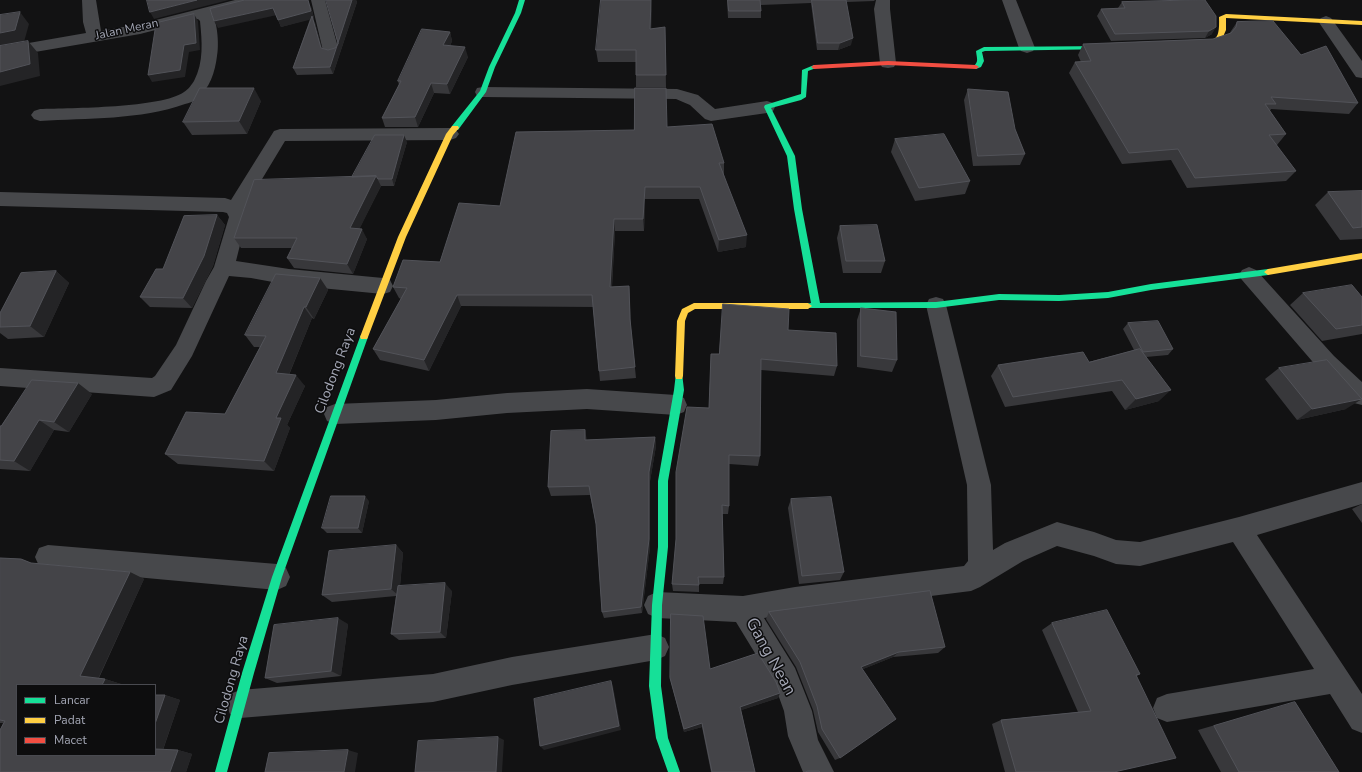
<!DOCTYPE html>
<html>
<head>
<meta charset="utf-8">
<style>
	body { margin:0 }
	#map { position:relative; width:1362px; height:772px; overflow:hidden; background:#121213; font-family:"Nunito Sans",sans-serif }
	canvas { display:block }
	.legend { position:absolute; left:16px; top:684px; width:140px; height:72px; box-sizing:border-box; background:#0d0d0e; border:1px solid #494a50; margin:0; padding:5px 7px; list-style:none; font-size:12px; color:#a3a6b4 }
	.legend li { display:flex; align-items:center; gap:8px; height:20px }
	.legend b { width:20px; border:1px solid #494a50 }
</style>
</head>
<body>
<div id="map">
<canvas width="1362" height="772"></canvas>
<ul class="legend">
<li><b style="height:5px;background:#16e098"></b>Lancar</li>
<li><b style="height:5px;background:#ffcf43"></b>Padat</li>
<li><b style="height:5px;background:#f24e42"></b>Macet</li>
</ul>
</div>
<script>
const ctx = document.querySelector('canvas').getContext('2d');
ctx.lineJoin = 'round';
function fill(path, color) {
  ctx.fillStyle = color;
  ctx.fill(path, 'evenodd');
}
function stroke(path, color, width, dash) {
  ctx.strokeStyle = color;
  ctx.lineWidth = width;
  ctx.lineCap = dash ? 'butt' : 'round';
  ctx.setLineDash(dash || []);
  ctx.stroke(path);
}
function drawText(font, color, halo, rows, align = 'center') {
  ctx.font = font + ' "Nunito Sans",sans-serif';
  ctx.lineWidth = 3;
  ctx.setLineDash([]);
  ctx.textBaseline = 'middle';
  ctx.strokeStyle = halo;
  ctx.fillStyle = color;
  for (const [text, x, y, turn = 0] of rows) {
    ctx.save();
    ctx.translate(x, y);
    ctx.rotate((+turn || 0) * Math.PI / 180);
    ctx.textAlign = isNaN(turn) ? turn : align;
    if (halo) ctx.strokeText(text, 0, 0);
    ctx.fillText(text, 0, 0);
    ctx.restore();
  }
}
fill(new Path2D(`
	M82 0H96L101 31 140 24 235 0H260L258 3 212 15C218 22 219 47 217 56 215 72 210 89 196 99 193 102 189 103 185 104 141 120 87 118 40 121L34 119 31 115 34 111 40 109C71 108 162 108 184 92 188 90 192 84 194 81 204 62 202 41 200 21L198 19 140 34 0 58V48L86 33 83 22Z
	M311 0H325L339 51 337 54 331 56 325 54 323 51Z
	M876 0H890V9L896 63 894 67 888 68 882 67 880 63 874 9Z
	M1002 0H1016L1035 48 1033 51 1027 53 1021 51 1019 48Z
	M1326 16 1331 18 1362 61V78L1356 77 1318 21 1321 18Z
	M483 87 677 89 698 95 715 109 767 101 773 103 775 107 773 111 767 113 711 121 705 119 690 105 676 99 483 97 477 96 475 92 477 88Z
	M450 128 456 130 459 134 456 138 450 140 285 141 244 209 247 217 236 261 289 269 383 278 390 280 393 286 390 292 383 294 289 285 251 278 229 276 192 356 171 390 154 397 0 386V368L152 378 155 376 176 345 206 281 214 267 229 217 227 213 223 212 0 206V192L225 198 231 200 274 131 280 129Z
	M1249 267 1256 270 1334 356 1362 382V405L1354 403 1318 368 1242 280 1239 275 1242 270Z
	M936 297 943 299 946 305 991 485 993 550 1005 543 1057 522 1094 532 1116 540 1140 542 1239 517 1362 482V504L1257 535 1362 694V733L1352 729 1330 694 1167 722 1157 718 1153 708 1157 698 1167 694 1314 669 1233 542 1140 566 1116 564 1094 556 1057 546 1023 561 980 587 971 591 795 613 764 618 795 668 812 711 818 740 834 772H803L788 736 784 711 775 686 736 622 657 618 648 614 644 605 648 596 657 592 743 596 795 587 964 566 968 561 967 485 926 305 929 299Z
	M587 389 676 395 684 398 687 405 684 412 676 415 587 409 507 413 436 420 335 424 327 421 324 414 327 407 335 404 436 400 507 393Z
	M48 545 277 564 286 568 290 577 286 586 277 590 48 569 39 566 35 557 39 548Z
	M656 634 665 638 669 647 665 656 656 660 512 685 433 702 240 718 230 714 226 704 230 694 240 690 433 674 512 657Z`), '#47484b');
fill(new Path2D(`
	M519 0H525L521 13 495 67 486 92 458 130H452V126L480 91 489 67 515 13Z
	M1110 46 1112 47V49L985 51 982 52 984 61 981 67 976 69 973 67C979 61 977 60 976 51L984 47Z
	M814 65 816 66V68L808 71 806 97 801 100 771 108 795 156 802 209 820 303 936 302 999 294 1059 295 1108 292 1151 284 1268 269 1272 272 1268 275 1151 290 1108 298 1059 301 999 300 936 308H805L804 306 805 304 811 303 794 209 787 156 764 107 765 105 801 94 802 70Z
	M364 333 367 335 368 337 282 577 254 673 227 772H215L242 673 272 577 360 337 361 335Z
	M679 372 682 373 684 390 668 481V547L662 605 661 686 668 738 680 772H668L656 738 649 686 652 605 658 547V481L674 390 676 373Z`), '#16e098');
fill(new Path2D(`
	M1226 14 1362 21V25L1226 18V30L1222 39 1207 45H1191V43C1214 39 1220 45 1219 17Z
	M452 126H458L459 128 453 135 406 237 368 337 367 339H361L360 337 398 237 446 134Z
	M1362 253V259L1268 275 1264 272 1268 269Z
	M694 303H808L812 306 808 309H695L688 313 685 321 683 376 682 379H676L675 376 677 321 682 309Z`), '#ffcf43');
fill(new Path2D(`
	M888 61 976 65 979 67 976 69 888 65 814 69 811 67 814 65Z`), '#f24e42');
fill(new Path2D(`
	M327 0H356L357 2 333 74 297 75 293 68 310 19 281 27 276 15 218 28 311 7 314 18 313 19 315 23 322 48 328 50 335 48 338 44Z
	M651 0V29L665 27 666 87H636V62H598L596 50Z
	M727 0H875L874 1 846 2 851 45 838 50H817L811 3 761 5V18H728Z
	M1205 0 1212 34 1205 38 1111 41 1097 16 1101 9 1118 8 1122 2Z
	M1237 22 1301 55 1358 103 1349 114 1271 109 1270 111 1286 134 1277 145H1276L1296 171 1286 181 1187 188 1171 160 1122 164 1069 73 1075 62H1081L1078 55 1083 44 1213 39 1229 34Z
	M450 32 452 41 450 46 468 57 450 94 434 93 418 127H385L382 118 399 85 398 81Z
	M968 89 1015 129 1025 154 1020 165 973 166 964 100Z
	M261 101 247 134 192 135 183 122Z
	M667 127 724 163V175L746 247 718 252 699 199H645L644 231H615L612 287 629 286 631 329 636 378 600 381 599 371 593 307 461 306 429 371 380 360 373 349 401 299 399 298 393 287 440 262 500 206 634 130Z
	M895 139 970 181 965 194 915 201 891 152Z
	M407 142 394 186H381L359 229 367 239 353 274 294 268 287 258 292 248H241L234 238 352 177Z
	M1362 191V239L1340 240 1315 205 1328 192Z
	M217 215 225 225 213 266 192 308 150 307 140 297 163 269Z
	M840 226 885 261 881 273H843L837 238Z
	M56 271 69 283 44 337 8 339 0 333V313Z
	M320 278 328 290 314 319 312 318 289 375 305 386 287 425 290 428 274 471 178 464 165 454 225 414 260 347H254L245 335Z
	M1303 293 1362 297V334L1322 341 1290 305Z
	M861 308 897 360 892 372 857 367V320Z
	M1128 323 1173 349 1168 355 1146 357 1159 401 1125 410 1112 391 1005 407 991 376 998 365 1089 362 1134 350 1123 329Z
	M788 330 837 366 834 376 761 370 760 456 758 466 729 464V506L728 514H722L724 577 723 584H699V592L673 591 672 584 709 408 711 354H719Z
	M1279 368 1346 409 1297 420 1265 379Z
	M92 394 69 432 54 430 30 471 0 469V426Z
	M655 437 656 446 650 481V547L642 613 604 618 602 612 596 524 590 495 551 496 548 487 587 440Z
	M791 499 844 572 840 580 799 584 788 508Z
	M369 501 362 533H327L322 528Z
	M1362 504V523L1352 509Z
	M396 545 403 553 400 586 452 591 446 638 399 640 391 634 396 596 332 602 322 595Z
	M0 558 21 559 31 563 130 572 144 579 99 678 105 679 121 684V685H17V755H155V695H165L180 700 163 750H178L192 754 186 772H0V730L3 723H0Z
	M769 612 945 647 938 653 893 657 863 669 840 758 835 760 818 732 813 710 796 667 766 619Z
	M1052 623 1140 674 1137 676 1114 772H1005L992 724 1001 720 1078 712 1042 630Z
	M348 624 341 676 277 683 265 678Z
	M710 669 780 693 778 698 741 710 755 772H711L702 727 684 732 671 682 670 678Z
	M1295 702 1339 772H1221L1198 730 1278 707Z`), '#38383b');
fill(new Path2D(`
	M197 0H229L154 19 150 12Z
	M308 0 311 7 314 18 313 19 315 23 324 55 321 48 313 19 281 27 278 20Z
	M352 0H356L357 2 333 74 330 67Z
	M651 0 652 11 651 41 650 29Z
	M273 8 277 15 218 28 214 21Z
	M20 12 29 24 24 42 0 47V33Z
	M194 14 198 21 200 50 189 52 185 77 152 82 148 75Z
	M1216 27 1212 34 1205 38 1209 31Z
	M450 32 452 41 446 55 443 45Z
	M853 38 851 45 838 50 840 43Z
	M28 41 38 53 40 76 0 86V72Z
	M465 47 468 57 450 94 447 84Z
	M431 83 434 93 418 127 415 117Z
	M254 88 261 101 247 134 239 121Z
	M404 135 407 142 394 186 392 179Z
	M376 176 381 186 355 238 350 228Z
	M645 187V199L644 231 643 219Z
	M217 215 225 225 213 266 192 308 183 298Z
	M614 219 615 231 611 298 610 287Z
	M362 229 367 239 353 274 347 264Z
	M747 235 746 247 718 252 719 240Z
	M56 271 69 283 44 337 30 326Z
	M320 278 328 290 314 319 306 307Z
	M629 286 630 297 631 330 630 319Z
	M457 295 461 306 429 371 424 360Z
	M304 307 312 318 285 384 276 373Z
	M296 375 305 386 287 425 290 428 274 471 264 461 276 418Z
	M78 383 92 394 69 432 54 422Z
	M1171 390 1159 401 1125 410 1136 399Z
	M1362 399 1346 409 1297 420 1312 409Z
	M39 420 54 430 30 471 14 461Z
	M585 430 587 440V450L585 440Z
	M655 437 656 446 650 481V547L642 613 641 607 649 472Z
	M365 496 369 501 362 533 358 528Z
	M396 545 403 553 399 596 391 589Z
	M130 572 144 579 97 681 80 676Z
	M445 583 452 591 446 638 440 632Z
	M338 618 348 624 341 676 331 671Z
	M899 652 893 657 856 672 861 667Z
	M105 679 121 684V685H102Z
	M611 681 613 686 621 730 544 750 540 746Z
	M780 693 778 698 739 711 740 707Z
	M165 695 180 700 162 752 155 750V724Z
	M702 723V727L684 732V729Z
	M498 737 504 740 502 772H496Z
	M178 750 192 754 186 772H170Z
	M348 750 358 753 355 772H344Z`), '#242426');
const building = new Path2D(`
	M147 0H197L150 12Z
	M245 0H308L311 11 278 20 273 8 214 21 210 9Z
	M326 0H352L330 67 293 68 312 16 321 48 328 50 335 48 338 44Z
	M601 0H651L650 29 665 27 666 75H636V50H596Z
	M728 0H760L761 11H729Z
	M812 0H846L853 38 840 43H818Z
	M1205 0 1216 16V27L1209 31 1115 34 1101 9 1125 8 1122 2Z
	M20 12 15 30 0 33V15Z
	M194 14 196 43 184 45 180 70 148 75 155 30 153 24Z
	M1273 21 1301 55 1326 46 1358 103 1271 97 1276 104H1265L1286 134 1269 135 1296 171 1195 178 1178 149 1129 153 1075 62 1091 61 1083 44 1213 39 1231 33 1236 27 1237 22Z
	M422 29 450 32 443 45 465 47 447 84 431 83 415 117 382 118 401 81H398Z
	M28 41 30 64 0 72V46Z
	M200 88H254L239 121 183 122Z
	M635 88H666L667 127 712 124 724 163H719L747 235 719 240 700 187H645L643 219H614L610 287 629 286 630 319 635 367 599 371 592 295H457L424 360 373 349 407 288 393 287 403 260 440 262 459 203 500 206 516 132 634 130Z
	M968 89 1008 92 1015 129 1025 154 978 156Z
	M944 134 970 181 919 188 895 139Z
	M375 135H404L392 179H378L376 176 352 177Z
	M376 176 350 228 362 229 347 264 287 258 297 238H234L254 180Z
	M1362 191V227L1353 228 1328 192Z
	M217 215 204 256 183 298 140 297 156 269H163L184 216Z
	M877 225 885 261H846L840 226Z
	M56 271 30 326 0 327V313L21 273Z
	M276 274 320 278 306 307H304L276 373 296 375 276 418H281L264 461 165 454 186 412 225 414 266 336 245 335Z
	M1352 285 1362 297V325L1336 329 1303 293Z
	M723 304 789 309 788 330 836 333 837 366 761 359 760 456 729 455V506L722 505 724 577H698L699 585 672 584 676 539V472L687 407 709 408 711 354H719Z
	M861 308 896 312 897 360 861 356Z
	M1158 321 1173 349 1143 352 1128 323Z
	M1140 349 1171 390 1136 399 1122 380 1013 397 998 365 1083 352 1089 362Z
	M1327 360 1362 399 1312 409 1279 368Z
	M32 380 78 383 54 422 39 420 14 461 0 460V426H1Z
	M585 430V440L655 437 649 472V539L641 607 602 612 596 524 589 486 548 487 551 431Z
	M331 496H365L358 528H322Z
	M831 497 844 572 802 576 791 499Z
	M396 545 391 589 322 595 329 551Z
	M0 558 21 559 31 563 130 572 80 676 105 679 102 685H17V755H155V749L178 750 170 772H0V730L5 721 0 720Z
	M445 583 440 632 391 634 398 586Z
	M930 591 945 647 899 652 861 667 896 719 840 758 822 729 817 706 800 662 769 612Z
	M1107 610 1140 674 1136 675 1176 758 1114 772H1016L1001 720 1091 711 1052 623Z
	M671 614 703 616 710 669 758 653 776 682 780 693 740 707 755 772H712L702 723 684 729 670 678Z
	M338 618 331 671 265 678 274 625Z
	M611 681 619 726 540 746 534 699Z
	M155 695H165L155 724Z
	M1295 702 1339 772H1239L1214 726Z
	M498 737 496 772H415L418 741Z
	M348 750 344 772H265L269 753Z
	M808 771H819L820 772H806Z`);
fill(building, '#444448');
stroke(building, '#525359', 1);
drawText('12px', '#a3a6b4', '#0d0d0e', [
	["Jalan Meran",127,30,-12]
]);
drawText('14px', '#a3a6b4', '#0d0d0e', [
	["Cilodong Raya",336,371,-69],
	["Cilodong Raya",232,680,-74]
]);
drawText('17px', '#a3a6b4', '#0d0d0e', [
	["Gang Nean",770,657,61]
]);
</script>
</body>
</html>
